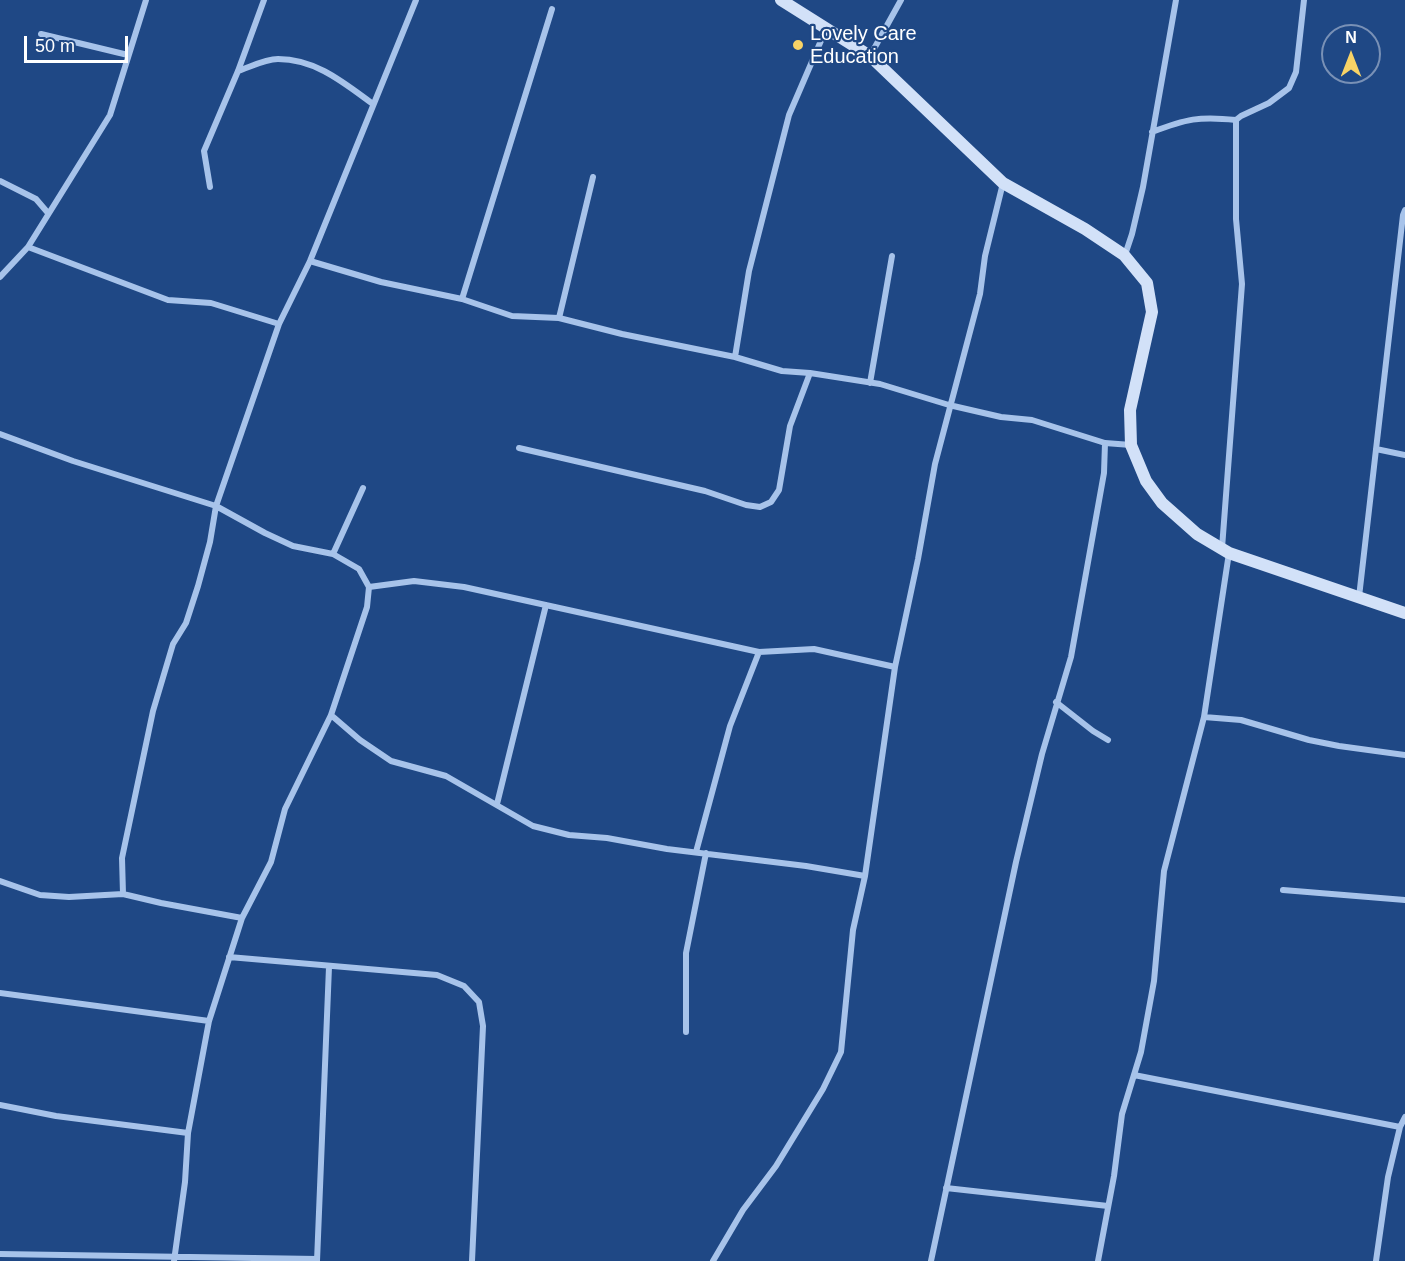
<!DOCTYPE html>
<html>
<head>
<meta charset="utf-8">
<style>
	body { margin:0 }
	#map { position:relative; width:1405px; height:1261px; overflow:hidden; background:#1f4885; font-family:Helvetica,sans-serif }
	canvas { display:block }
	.north { position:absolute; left:1321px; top:24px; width:60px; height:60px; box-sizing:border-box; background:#1f4885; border:2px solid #7991b6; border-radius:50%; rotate:0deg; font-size:16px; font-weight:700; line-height:24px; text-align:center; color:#fff }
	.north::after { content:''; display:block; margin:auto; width:21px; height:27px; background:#f8d366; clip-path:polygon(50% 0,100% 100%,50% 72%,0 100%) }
	.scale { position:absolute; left:24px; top:36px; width:104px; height:27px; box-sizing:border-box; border:3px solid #fff; border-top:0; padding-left:8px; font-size:18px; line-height:21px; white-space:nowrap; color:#fff; -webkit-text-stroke:4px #1f4885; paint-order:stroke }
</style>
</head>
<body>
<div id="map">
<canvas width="1405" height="1261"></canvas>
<div class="north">N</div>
<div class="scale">50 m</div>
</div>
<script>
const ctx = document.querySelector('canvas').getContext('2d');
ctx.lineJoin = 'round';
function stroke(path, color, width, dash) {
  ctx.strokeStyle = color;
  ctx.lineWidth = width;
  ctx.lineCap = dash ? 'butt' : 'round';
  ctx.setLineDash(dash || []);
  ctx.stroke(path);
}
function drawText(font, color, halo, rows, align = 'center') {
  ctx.font = font + ' Helvetica,sans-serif';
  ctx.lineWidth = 4.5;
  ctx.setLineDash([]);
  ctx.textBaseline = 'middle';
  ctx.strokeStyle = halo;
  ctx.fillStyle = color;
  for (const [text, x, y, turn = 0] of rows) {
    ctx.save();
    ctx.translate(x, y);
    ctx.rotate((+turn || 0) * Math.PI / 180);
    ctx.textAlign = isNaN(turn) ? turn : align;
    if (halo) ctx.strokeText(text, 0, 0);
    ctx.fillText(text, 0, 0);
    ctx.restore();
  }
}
stroke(new Path2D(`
	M41 34 128 55
	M870 56 901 0
	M238 71C250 67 265 59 278 59 316 59 344 83 373 104
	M1152 132C1186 119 1199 116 1236 120
	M0 181 36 199 48 213
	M210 187 204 151 238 71 264 0
	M28 247 168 300 211 303 279 324
	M1125 255 1132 234 1143 187 1176 0
	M310 261 381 282 462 299 512 316 559 318 622 334 735 357 782 371 810 373 880 384 949 405 1001 417 1032 420 1105 443 1131 445
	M0 277 28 247 110 115 146 0
	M462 299 552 9
	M559 318 593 177
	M735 357 749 271 789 115 826 29
	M870 383 892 256
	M0 434 73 461 216 506 265 533 293 546 333 554 359 569 369 587 367 607 331 715 285 809 271 862 242 918 209 1021 188 1133 185 1182 174 1261
	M519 448 705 491 746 505 760 507 771 502 779 490 790 426 810 373
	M1376 449 1405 455
	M1222 548 1242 284 1236 219V120L1241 116 1269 103 1289 88 1296 72 1304 0
	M333 554 363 488
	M369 587 414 581 464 587 759 652 814 649 895 667
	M1359 597 1403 215 1405 210
	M1056 702 1093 731 1108 740
	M331 715 360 740 391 761 446 776 533 826 569 835 607 838 667 849 806 866 865 876
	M1204 717 1241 720 1309 740 1339 746 1405 755
	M497 804 546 605
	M696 852 730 726 759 652
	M0 881 40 895 69 897 123 894 161 903 242 918
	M1283 890 1405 900
	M123 894 122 858 153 711 173 644 186 623 198 586 210 542 216 506 279 324 310 261 416 0
	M229 957 437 975 464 986 479 1002 483 1026 472 1261
	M0 993 209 1021
	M686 1032V953L706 853
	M1134 1075 1400 1127
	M0 1105 56 1116 188 1133
	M946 1188 1108 1206
	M0 1254 317 1259
	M317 1261 329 967
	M713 1261 743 1210 776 1166 823 1089 841 1052 853 930 865 876 895 667 918 559 935 464 980 294 985 256 1003 183
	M931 1261 1016 862 1042 754 1071 657 1104 473 1105 443
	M1098 1261 1114 1176 1122 1114 1141 1052 1154 981 1164 871 1204 717 1229 553
	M1376 1261 1388 1177 1400 1127 1405 1117`), '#a7c3ea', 6);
stroke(new Path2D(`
	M781 0 870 56 1003 183 1085 229 1124 255 1147 283 1152 312 1130 410 1131 445 1146 481 1162 503 1197 534 1229 553 1405 613`), '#d2e1f8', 12);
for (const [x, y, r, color] of [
	[798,45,6,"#f8d366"]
]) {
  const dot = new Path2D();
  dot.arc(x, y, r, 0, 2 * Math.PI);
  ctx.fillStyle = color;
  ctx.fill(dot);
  stroke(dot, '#1f4885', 2);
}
drawText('20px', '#fff', '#1f4885', [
	["Lovely Care",810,34],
	["Education",810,57]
], 'left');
</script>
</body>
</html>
